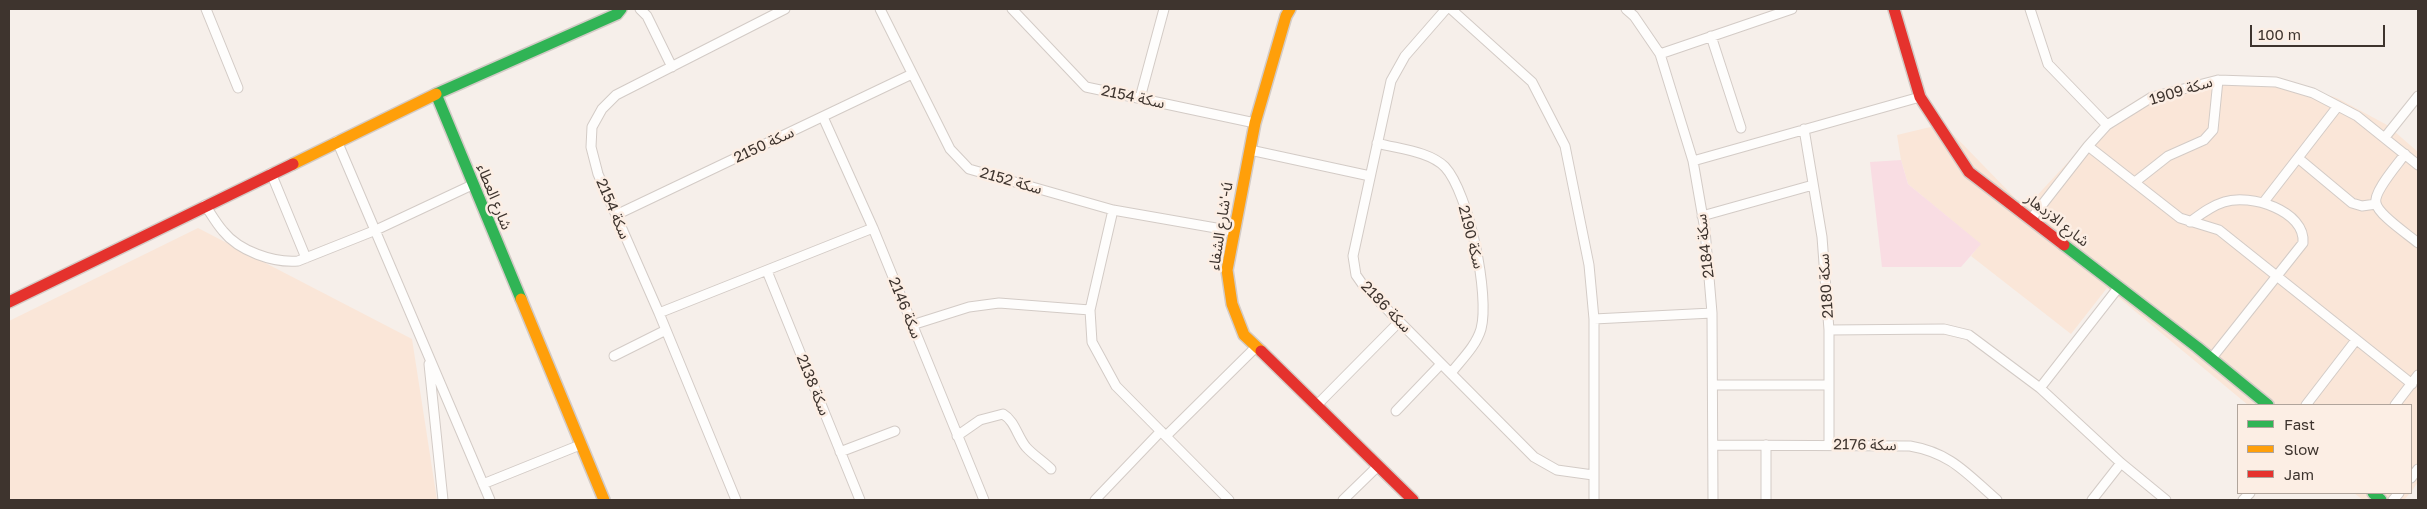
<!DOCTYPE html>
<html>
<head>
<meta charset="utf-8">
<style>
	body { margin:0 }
	#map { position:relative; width:2427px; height:509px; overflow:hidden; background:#f6efea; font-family:"Golos Text",sans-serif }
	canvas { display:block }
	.frame { position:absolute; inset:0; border:10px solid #3e342e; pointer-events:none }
	.legend { position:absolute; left:2237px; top:404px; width:175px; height:90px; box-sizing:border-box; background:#fceee4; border:1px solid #b0a49b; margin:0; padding:6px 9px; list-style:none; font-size:15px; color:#3e342e }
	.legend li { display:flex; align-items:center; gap:10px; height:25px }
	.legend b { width:25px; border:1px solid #b0a49b }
	.scale { position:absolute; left:2250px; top:25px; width:135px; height:22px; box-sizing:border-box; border:2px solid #3e342e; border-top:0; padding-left:6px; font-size:15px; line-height:18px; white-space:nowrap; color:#3e342e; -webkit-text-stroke:4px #fceee4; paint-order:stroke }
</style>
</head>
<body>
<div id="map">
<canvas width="2427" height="509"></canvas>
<div class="frame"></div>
<ul class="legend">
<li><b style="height:6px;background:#30b455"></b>Fast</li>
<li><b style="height:6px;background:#ff9f0a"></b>Slow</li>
<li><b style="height:6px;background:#e5322d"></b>Jam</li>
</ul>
<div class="scale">100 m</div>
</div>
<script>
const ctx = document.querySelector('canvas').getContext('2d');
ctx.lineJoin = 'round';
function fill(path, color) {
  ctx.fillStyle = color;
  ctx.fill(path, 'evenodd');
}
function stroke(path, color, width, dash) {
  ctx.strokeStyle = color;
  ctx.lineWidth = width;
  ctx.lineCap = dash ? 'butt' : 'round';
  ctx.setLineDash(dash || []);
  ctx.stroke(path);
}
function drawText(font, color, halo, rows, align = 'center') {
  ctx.font = font + ' "Golos Text","Noto Sans Arabic",sans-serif';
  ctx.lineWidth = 5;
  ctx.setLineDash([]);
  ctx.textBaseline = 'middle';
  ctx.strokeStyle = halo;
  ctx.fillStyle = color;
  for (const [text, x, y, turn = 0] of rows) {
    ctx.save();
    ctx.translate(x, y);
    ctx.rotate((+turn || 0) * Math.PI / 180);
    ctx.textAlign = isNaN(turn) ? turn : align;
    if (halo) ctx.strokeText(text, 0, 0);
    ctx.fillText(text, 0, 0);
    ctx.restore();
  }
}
fill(new Path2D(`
	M2234 76 2281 80 2337 98 2387 125 2418 152V482L2411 492V405H2248L2107 288 2071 334 1971 256 1980 244 1908 184 1901 160 1897 135 1943 124 2017 200 2032 201 2107 120 2141 97 2176 85Z
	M198 228 412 339 437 500H9V321Z
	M2354 493H2410L2404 500H2363Z`), '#fae6d8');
fill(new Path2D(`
	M1901 160 1908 184 1981 244 1961 267H1882L1870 162Z`), '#f9dde3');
const street = new Path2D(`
	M206 9 238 88
	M640 9 647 16 672 67
	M880 9 950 149 969 169 1113 210 1233 231
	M1012 9 1086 87 1255 123
	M1446 9 1405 56 1391 81 1353 256 1356 275 1363 285 1534 457 1557 470 1593 475
	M1451 9 1532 82 1565 146 1589 265 1594 319V500
	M1626 9 1634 16 1660 54 1693 161 1705 230 1712 313 1713 500
	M2030 9 2048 64 2107 125
	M1711 36 1741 128
	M1660 54 1792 9
	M1140 98 1164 9
	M823 117 873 228 984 500
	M1804 129 1822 237 1829 330V445
	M2386 136 2418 96
	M337 141 490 500
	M1377 143C1398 149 1429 151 1445 167 1469 193 1490 296 1481 329 1476 346 1462 359 1451 373
	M2088 146 2180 218 2219 230 2412 384
	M1250 150 1370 176
	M2405 154C2398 164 2373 192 2376 203 2378 215 2409 235 2418 243
	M2298 158 2352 203 2362 206 2376 204
	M1693 161 1920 97
	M271 173 306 258
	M2135 182 2168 156 2204 140 2213 130 2218 80
	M2263 203 2338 106
	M205 205C211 214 216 223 223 231 239 251 273 263 298 261L376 230 472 185
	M1113 210 1090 310 1092 342 1116 386 1229 500
	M616 215 912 74
	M1702 216 1813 185
	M2031 219 2088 146 2107 125 2152 97 2218 80 2276 82 2313 93 2357 116 2418 165
	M2190 222C2201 214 2211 206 2224 202 2250 193 2306 211 2303 243L2211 359
	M767 271 860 500
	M659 313 873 228
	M1594 319 1712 313
	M912 325 969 307 999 303 1090 310
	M1829 330 1944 329 1969 335 2040 388 2121 463 2166 500
	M614 356 666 330
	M429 364 443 500
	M1713 385H1829
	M2040 388 2118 288
	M2306 405 2356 340
	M2395 405 2418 375
	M1316 406 1399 322
	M1396 411 1441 364
	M957 436 980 420 1003 414C1015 421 1017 436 1026 447 1033 455 1043 461 1051 469
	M1166 436 1256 347
	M1714 445 1910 446C1951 453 1967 474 1997 500
	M840 452 895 431
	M2411 478 2418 469
	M483 484 580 445
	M736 500 659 313 598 174 591 147 592 127 602 109 616 95 785 9
	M1095 500 1161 431
	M1343 500 1378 466
	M1766 500V445
	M2092 500 2121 463
	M2243 500 2250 493
	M2393 500 2399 493`);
const fast = new Path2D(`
	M2064 245 2197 347 2268 405
	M521 299 436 94 617 14 621 9
	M2373 493 2381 500`);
const slow = new Path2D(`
	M293 164 436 94
	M521 299 604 500
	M1261 351 1244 335 1232 304 1227 270 1255 123 1286 16 1290 9`);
const jam = new Path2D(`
	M1894 9 1920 97 1969 172 2064 245
	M9 302 293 164
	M1261 351 1413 500`);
stroke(street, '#d3cbc6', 11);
stroke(fast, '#d3cbc6', 14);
stroke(slow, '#d3cbc6', 14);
stroke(jam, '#d3cbc6', 14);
stroke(street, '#fefdfc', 9);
stroke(fast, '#30b455', 11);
stroke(slow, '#ff9f0a', 11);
stroke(jam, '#e5322d', 11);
drawText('15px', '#3e342e', '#fceee4', [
	["سكة 1909",2181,91,-17],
	["سكة 2154",1133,97,12],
	["سكة 2150",764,145,-25],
	["سكة 2152",1011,181,16],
	["شارع العطاء",494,197,68],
	["سكة 2154",613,209,67],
	["شارع الازدهار",2057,220,38],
	["شارع الشفاء'-ú",1221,226,-81],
	["سكة 2190",1471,237,76],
	["سكة 2184",1705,246,-97],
	["سكة 2180",1826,286,-94],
	["سكة 2186",1386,307,46],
	["سكة 2146",905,308,68],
	["سكة 2138",813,385,68],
	["سكة 2176",1865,445,1]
]);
</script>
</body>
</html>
